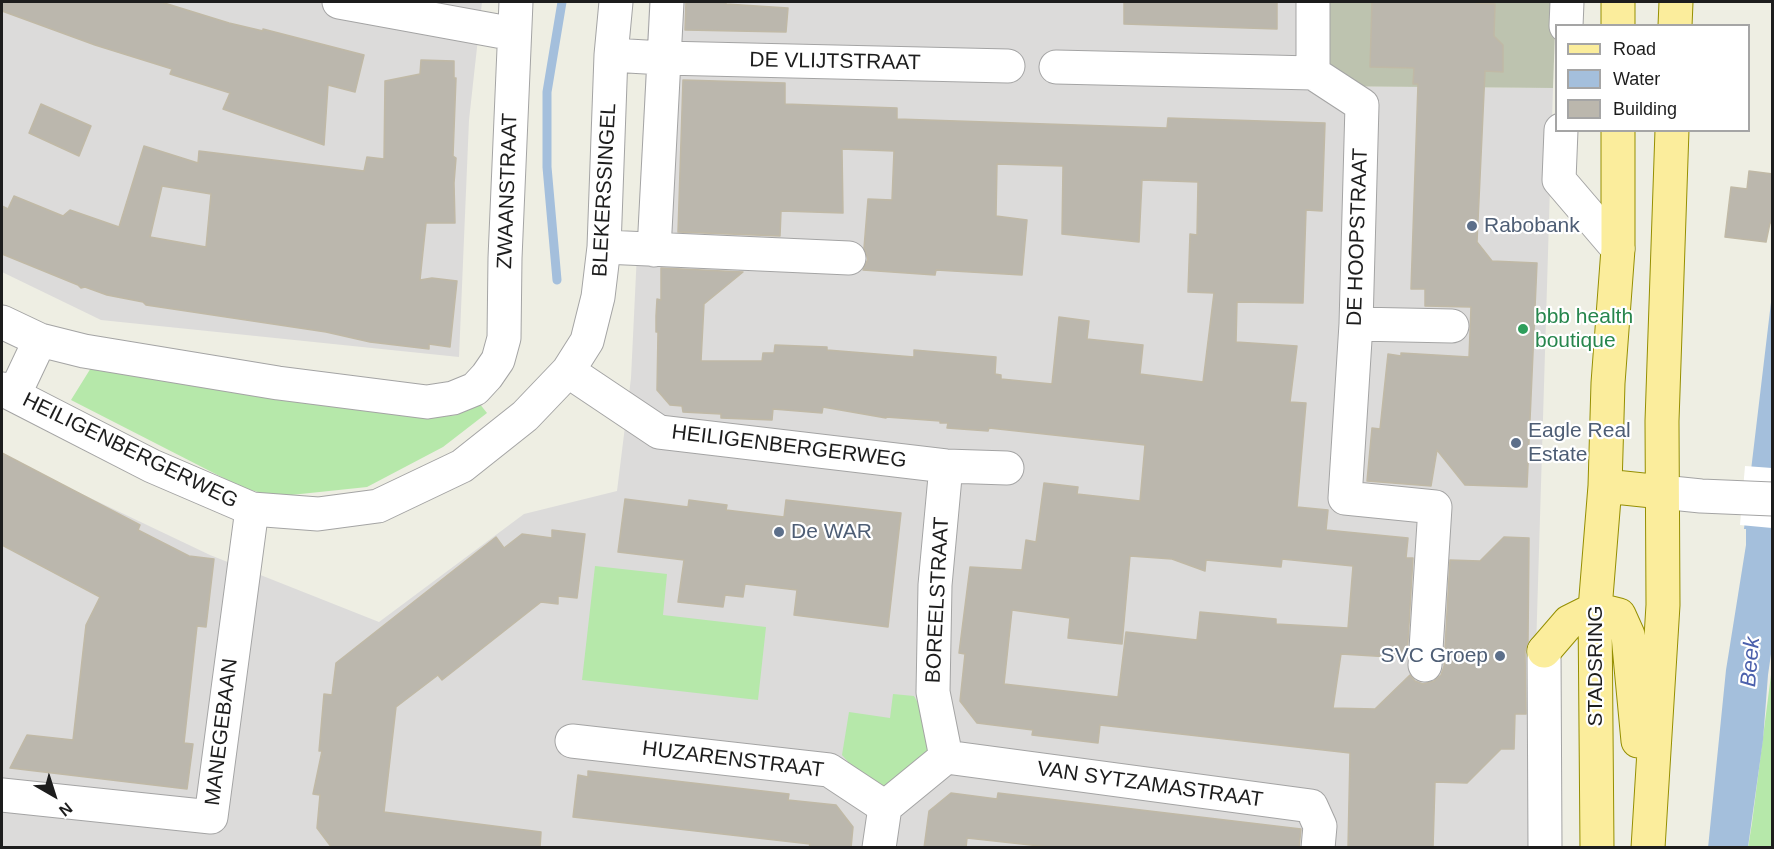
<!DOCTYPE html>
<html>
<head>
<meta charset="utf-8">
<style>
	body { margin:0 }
	#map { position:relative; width:1774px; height:849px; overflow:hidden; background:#eeeee3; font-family:Helvetica,sans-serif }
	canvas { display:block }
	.frame { position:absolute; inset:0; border:3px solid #1d1d1d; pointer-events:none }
	.legend { position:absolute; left:1555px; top:24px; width:195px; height:108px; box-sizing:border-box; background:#fff; border:2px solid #a5a5a5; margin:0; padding:8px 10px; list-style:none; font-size:18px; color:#1d1d1d }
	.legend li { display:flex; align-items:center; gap:12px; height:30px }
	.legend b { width:30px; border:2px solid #a5a5a5 }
	.north { position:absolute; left:24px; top:765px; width:60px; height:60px; -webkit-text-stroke:4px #fff; paint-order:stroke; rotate:141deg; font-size:16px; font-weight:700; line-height:24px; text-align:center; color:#1d1d1d }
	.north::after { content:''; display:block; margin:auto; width:21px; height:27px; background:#1d1d1d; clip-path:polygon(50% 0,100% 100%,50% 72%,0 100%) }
</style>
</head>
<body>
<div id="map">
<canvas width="1774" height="849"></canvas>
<div class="frame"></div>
<ul class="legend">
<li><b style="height:8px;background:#fbed9c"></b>Road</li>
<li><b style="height:16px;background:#a4bfdc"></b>Water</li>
<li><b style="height:16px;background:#bbb7ad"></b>Building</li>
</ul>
<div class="north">N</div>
</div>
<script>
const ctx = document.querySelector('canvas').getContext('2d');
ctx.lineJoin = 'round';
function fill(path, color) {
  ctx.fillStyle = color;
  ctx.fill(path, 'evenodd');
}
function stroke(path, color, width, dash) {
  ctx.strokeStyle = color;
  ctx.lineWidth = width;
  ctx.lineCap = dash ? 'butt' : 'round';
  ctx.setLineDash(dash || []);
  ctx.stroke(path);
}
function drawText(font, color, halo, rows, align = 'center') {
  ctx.font = font + ' Helvetica,sans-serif';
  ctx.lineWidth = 4.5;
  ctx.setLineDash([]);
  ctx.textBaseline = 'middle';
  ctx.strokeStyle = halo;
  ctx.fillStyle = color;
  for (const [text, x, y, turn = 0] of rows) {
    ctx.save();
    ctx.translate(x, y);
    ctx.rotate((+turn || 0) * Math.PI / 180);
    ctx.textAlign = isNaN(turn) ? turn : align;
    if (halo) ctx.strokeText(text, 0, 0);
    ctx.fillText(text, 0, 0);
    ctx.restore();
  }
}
fill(new Path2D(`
	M2 2H482L469 120 459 357 101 320 2 272Z
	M649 2H1300V86L1553 88 1530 847H2V456L210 555 379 622 524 514 617 491 631 378Z`), '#dcdbda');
fill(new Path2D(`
	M1300 2H1556L1553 88 1300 86Z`), '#bdc3af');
fill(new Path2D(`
	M94 363 428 418 457 415 479 403 487 413 443 447 367 487 291 495H268L241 487 71 400Z
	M595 566 667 574 663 615 766 627 758 700 582 680Z
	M1772 667V847L1748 848 1752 823Z
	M893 694 914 696 930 724V762L883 788 866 782 842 755 849 712 890 718Z`), '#b6e8aa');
fill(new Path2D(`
	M1772 294V647L1768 675 1763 740 1748 847 1708 848 1726 670 1746 545V529H1744Z`), '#a4bfdc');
fill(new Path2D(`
	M1745 466 1772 468V528L1740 525Z`), '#fff');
stroke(new Path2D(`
	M557 280 547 167V92L562 2`), '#a4bfdc', 9);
const building = new Path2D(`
	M2 2H161L229 23 263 31V29L364 55 355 92 328 85 324 145 223 109 230 93 170 74 172 69 95 45 2 11Z
	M686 2H726V4L788 8 786 32 685 30Z
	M1124 2H1277V29L1124 24Z
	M1372 2H1476V3L1495 4 1494 36 1503 45V72L1485 71 1477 242 1492 261 1537 263 1527 487 1465 485 1437 450 1431 486 1367 481 1372 428 1380 429 1388 354 1401 356V353L1469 357 1471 307 1425 306V289H1411L1418 84H1413L1414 68 1370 67Z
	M421 60 454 61V78H456L453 156 456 158 454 183 455 223H426L420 280 432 278 457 281 450 347 429 344V349L370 342 326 332 146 305 143 302 107 295 85 287 81 288 78 285 2 254V206L8 209 14 196 63 216 70 210 119 227 144 146 198 163 199 151 364 171 367 157 384 159 385 81 420 74ZM162 186 211 194 206 247 150 237Z
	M683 80 785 83V104L897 108V119L1167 128 1168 118 1325 123 1322 211 1306 210 1303 303 1237 302 1236 342 1297 346 1290 402 1306 403 1297 507 1328 510 1326 530 1408 538 1406 558H1413L1407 658 1341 654 1333 708 1375 709 1410 675 1415 681 1423 684 1434 681 1441 675 1444 666 1450 560 1480 561 1504 537 1529 538 1528 642 1525 651 1526 714H1515L1514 749H1501L1467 783 1435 782 1433 848H1348L1350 753 1100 725 1098 743 1032 735 1033 730 977 723 960 701 965 654 959 653 970 567 1022 570 1026 540 1036 542 1044 483 1078 487 1077 494 1140 501 1145 445 989 428 988 431 947 428 948 423H940V421L886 417V418L823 407 822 413 773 409 772 420 721 418V414L683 412 682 406 670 405 657 390 658 332H656V316L657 299 661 300V268L743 272 704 304 701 361H762L763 353H774L775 345 827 347V350L914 357V350L996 357 995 374 1001 375V379L1052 384 1059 317 1089 321 1087 339 1143 345 1140 374 1203 382 1214 293 1188 292 1190 234 1197 235 1198 182 1142 180 1139 242 1062 234 1063 166 997 164 996 216 1027 220 1022 275 936 270 935 275 863 270 868 259 864 248 868 199 892 200 894 151 842 149 843 213 781 211 780 236 678 232ZM1130 556 1172 559 1205 571 1206 560 1281 567 1282 559 1353 566 1348 628 1276 624V619L1200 612 1197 640 1126 632 1118 697 1004 684 1012 610 1070 618 1068 638 1122 644Z
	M41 104 91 126 79 156 29 133Z
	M1749 171 1773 174V223H1770L1766 242 1725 237 1731 187 1747 189Z
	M2 453 140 525 138 530 189 556 214 559 206 627 197 626 184 743 193 744 187 789 10 768 27 735 73 740 86 625 100 597 2 545Z
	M625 499 688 507 689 500 727 505 726 510 784 517 786 500 901 513 888 627 794 615 797 590 745 584 743 597 725 595 723 607 678 602 684 560 618 552Z
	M552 530 585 534 577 598 558 596V604L541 602 442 680 438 675 396 707 384 812 541 832 540 848H332L317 828 320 795 313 794 322 751H319L324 694 332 695 336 663 496 537 504 548 522 534 552 538Z
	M588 771 789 794 788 800 836 805 853 827 851 848H809L810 844 573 817 578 775 588 777Z
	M951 793 997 799 998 793 1301 829 1299 848H1058L967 838 966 848H924L929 811Z`);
fill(building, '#bbb7ad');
stroke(building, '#c0b9a6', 1.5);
const minor = new Path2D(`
	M339 2 514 34
	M1313 2V73
	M1566 26 1567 2
	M611 55 663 58 1008 66
	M1056 67 1313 73
	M1313 73 1362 105 1356 324 1345 498 1435 507 1425 665
	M1561 130 1559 180 1618 249
	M604 247 849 258
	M654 250 667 2
	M2 322 40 340 84 351 278 383 427 402 453 398 475 389 487 376 498 360 504 338 505 258 516 2
	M1356 324 1452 326
	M568 371 659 432 946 466 1007 468
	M2 389 152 466 252 509 318 514 378 506 462 466 525 416 568 371 587 341 598 297 604 247 611 55 616 2
	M14 395 40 340
	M1662 492 1701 496 1772 499
	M1544 651 1545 848
	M572 741 829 770 885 807
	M946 757 1311 806 1320 826 1318 848
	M946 757 933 692 935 585 946 466
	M2 795 211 817 252 509
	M879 848 885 807 946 757`);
const major = new Path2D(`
	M1618 2V26
	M1675 26 1676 2
	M1605 486 1662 492
	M1544 651 1569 622 1595 609 1619 615 1628 635 1638 741
	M1597 848 1595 609 1605 486 1608 383 1618 249V130
	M1648 848 1663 605 1662 421 1672 130`);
stroke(minor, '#a4a4a4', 35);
stroke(major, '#958f02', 35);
stroke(minor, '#fff', 33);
stroke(major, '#fbed9c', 33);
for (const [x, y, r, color] of [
	[1472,226,6,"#5c6f8a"],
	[1523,329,6,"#2e9e5b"],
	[1516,443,6,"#5c6f8a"],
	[779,532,6,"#5c6f8a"],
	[1500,656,6,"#5c6f8a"]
]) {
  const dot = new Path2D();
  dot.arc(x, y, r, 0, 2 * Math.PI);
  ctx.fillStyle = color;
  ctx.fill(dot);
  stroke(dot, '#fff', 2);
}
drawText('21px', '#1d1d1d', '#fff', [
	["DE VLIJTSTRAAT",835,62,1],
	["BLEKERSSINGEL",605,190,-87],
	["ZWAANSTRAAT",508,191,-88],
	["DE HOOPSTRAAT",1358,237,-88],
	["HEILIGENBERGERWEG",789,447,7],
	["HEILIGENBERGERWEG",130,451,26],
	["BOREELSTRAAT",938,600,-87],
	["STADSRING",1596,666,-90],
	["MANEGEBAAN",222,732,-83],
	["HUZARENSTRAAT",733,760,7],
	["VAN SYTZAMASTRAAT",1150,785,8]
]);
drawText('21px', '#4e5e75', '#fff', [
	["Rabobank",1484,226],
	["Eagle Real",1528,431],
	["Estate",1528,455],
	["De WAR",791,532],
	["SVC Groep",1488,656,"right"]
], 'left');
drawText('21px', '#27864d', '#fff', [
	["bbb health",1535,317],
	["boutique",1535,341]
], 'left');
drawText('italic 22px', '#4b60ac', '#fff', [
	["Beek",1751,662,-85]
]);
</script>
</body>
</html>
